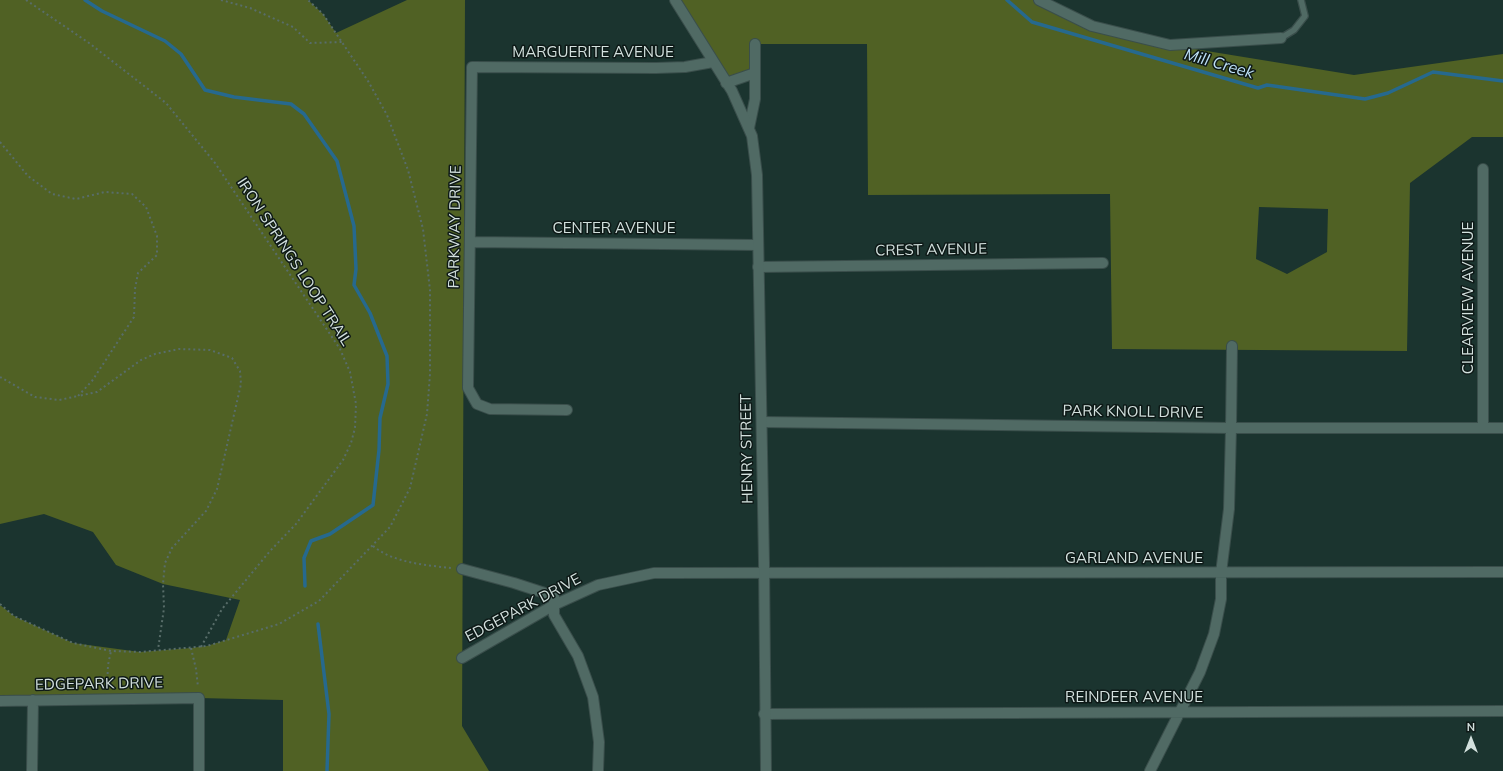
<!DOCTYPE html>
<html>
<head>
<meta charset="utf-8">
<style>
	body { margin:0 }
	#map { position:relative; width:1503px; height:771px; overflow:hidden; background:#1b342f; font-family:Mulish,sans-serif }
	canvas { display:block }
	.north { position:absolute; left:1451px; top:719px; width:40px; height:40px; -webkit-text-stroke:3px #0e1917; paint-order:stroke; rotate:0deg; font-size:11px; font-weight:700; line-height:16px; text-align:center; color:#d3e1de }
	.north::after { content:''; display:block; margin:auto; width:14px; height:18px; background:#d3e1de; clip-path:polygon(50% 0,100% 100%,50% 72%,0 100%) }
</style>
</head>
<body>
<div id="map">
<canvas width="1503" height="771"></canvas>
<div class="north">N</div>
</div>
<script>
const ctx = document.querySelector('canvas').getContext('2d');
ctx.lineJoin = 'round';
function fill(path, color) {
  ctx.fillStyle = color;
  ctx.fill(path, 'evenodd');
}
function stroke(path, color, width, dash) {
  ctx.strokeStyle = color;
  ctx.lineWidth = width;
  ctx.lineCap = dash ? 'butt' : 'round';
  ctx.setLineDash(dash || []);
  ctx.stroke(path);
}
function drawText(font, color, halo, rows, align = 'center') {
  ctx.font = font + ' Mulish,sans-serif';
  ctx.lineWidth = 3;
  ctx.setLineDash([]);
  ctx.textBaseline = 'middle';
  ctx.strokeStyle = halo;
  ctx.fillStyle = color;
  for (const [text, x, y, turn = 0] of rows) {
    ctx.save();
    ctx.translate(x, y);
    ctx.rotate((+turn || 0) * Math.PI / 180);
    ctx.textAlign = isNaN(turn) ? turn : align;
    if (halo) ctx.strokeText(text, 0, 0);
    ctx.fillText(text, 0, 0);
    ctx.restore();
  }
}
fill(new Path2D(`
	M0 0H308L323 14 336 33 407 0H465L462 726 489 771H283V700L199 698 0 701V605L14 616 73 643 140 652 191 648 207 646 226 640 240 600 163 584 116 565 93 532 44 514 0 524Z
	M675 0H1039L1092 26 1170 45 1354 75 1503 54V137H1472L1410 183 1407 351 1112 349 1110 194 868 195 867 44H755V73L726 83ZM1259 207 1328 209 1327 252 1287 274 1256 259Z`), '#506124');
stroke(new Path2D(`
	M85 0 102 11 165 41 181 54 205 90 234 97 291 104 304 114 337 161 354 226 356 269 354 285 370 313 387 356 388 384 380 418 379 450 373 505 330 534 311 541 304 558 305 586
	M1007 0 1032 22 1258 88 1267 85 1365 99 1388 93 1433 72 1503 81
	M318 624 329 714 327 771`), '#26698e', 3.5);
const service = new Path2D(`
	M1281 38 1294 30 1305 16 1301 0`);
const minor = new Path2D(`
	M1039 0 1092 26 1170 45 1281 38
	M726 83 755 73
	M749 128 755 99V44
	M1483 169V428
	M470 242 758 245
	M758 267 1103 263
	M567 410 490 409 477 404 468 388 472 67 656 68 685 67 713 62
	M762 422 1231 428H1503
	M462 569 514 583 554 596V615L578 656 593 697 599 742 598 771
	M462 658 554 605 598 585 654 573 1503 572
	M0 701 199 698V771
	M764 714 1503 711
	M32 771 33 700
	M1150 771 1200 672 1214 634 1221 599V573L1229 509 1231 428 1232 346`);
const tertiary = new Path2D(`
	M675 0 732 91 752 136 757 175 764 562 766 771`);
stroke(service, '#3a4e4b', 8);
stroke(minor, '#3a4e4b', 12);
stroke(tertiary, '#3a4e4b', 12);
stroke(new Path2D(`
	M26 0 89 43 166 103 215 163 340 349 350 372 356 404 355 428 351 443 343 460 296 524 270 551 222 609 201 647
	M221 0 250 8 293 27 310 43 342 42
	M0 142 28 176 52 194 76 199 105 192 132 194 146 207 157 236V255L138 273 135 289 134 317 92 381 78 396 97 392 141 360 155 354 179 349 210 350 232 358 240 371 241 384 217 489 206 511 172 548 165 563 163 584 164 608 158 650
	M0 377 35 397 59 400 78 396
	M373 546C394 563 425 565 451 568
	M0 604 14 616 73 643 111 651 140 652 207 646 279 624 319 601 390 527 410 488 427 414 430 374V290L423 229 408 170 387 115 368 81 323 14 308 0
	M191 648 196 669 198 687
	M107 689 108 665 111 651`), '#586d69', 2, [2, 3]);
stroke(service, '#506a64', 5.5);
stroke(minor, '#506a64', 10);
stroke(tertiary, '#506a64', 10);
drawText('15px', '#d3e1de', '#0e1917', [
	["MARGUERITE AVENUE",593,52],
	["PARKWAY DRIVE",455,227,-89],
	["CENTER AVENUE",614,228],
	["CREST AVENUE",931,250,-1],
	["IRON SPRINGS LOOP TRAIL",294,262,57],
	["CLEARVIEW AVENUE",1468,298,-90],
	["PARK KNOLL DRIVE",1133,412,1],
	["HENRY STREET",747,449,-91],
	["GARLAND AVENUE",1134,558],
	["EDGEPARK DRIVE",523,608,-28],
	["EDGEPARK DRIVE",99,684,-1],
	["REINDEER AVENUE",1134,697]
]);
drawText('italic 16px', '#bee1f7', '#0e1917', [
	["Mill Creek",1219,64,16]
]);
</script>
</body>
</html>
